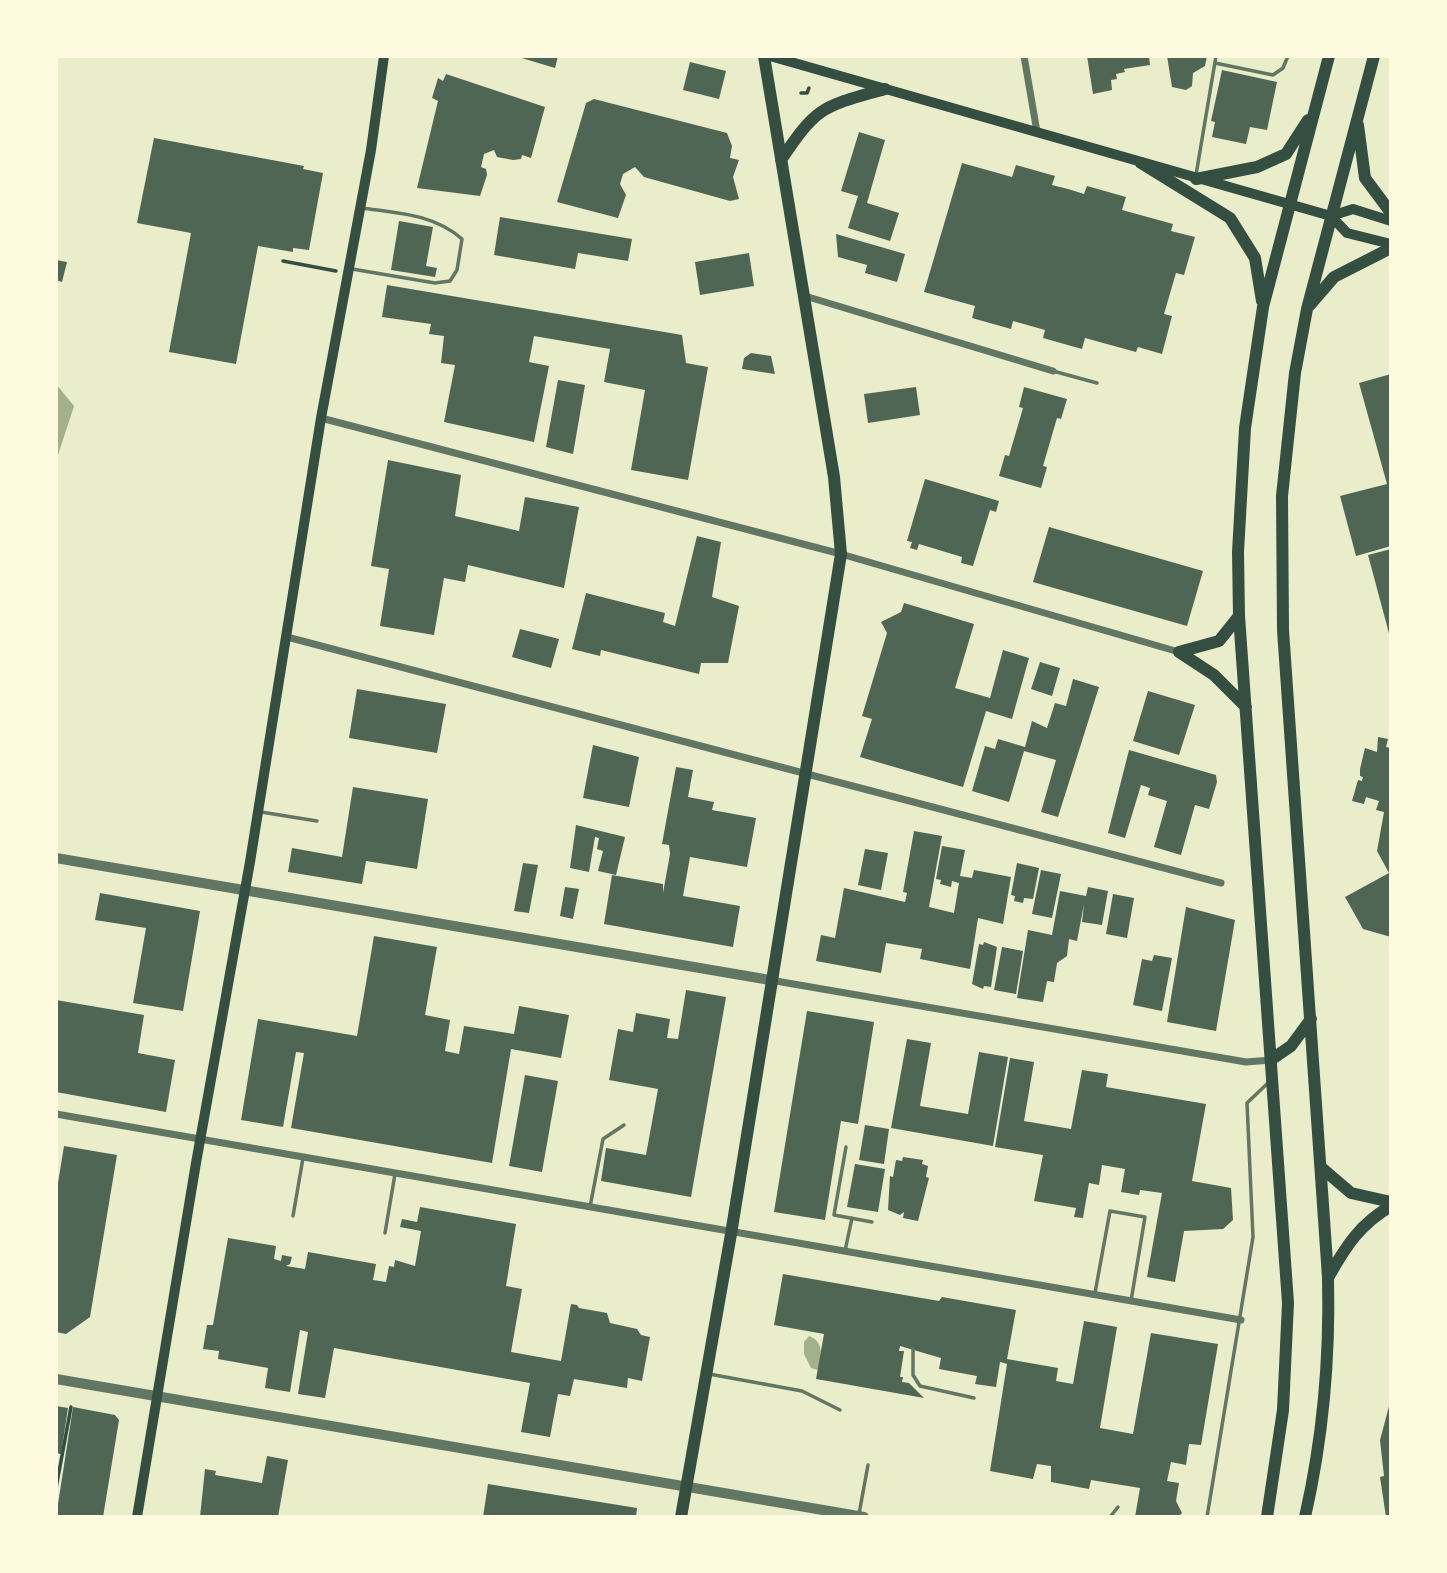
<!DOCTYPE html>
<html>
<head>
<meta charset="utf-8">
<style>
	body { margin:0 }
	#map { position:relative; width:1447px; height:1573px; overflow:hidden; background:#e9edc9; font-family:Roboto,sans-serif }
	canvas { display:block }
	.frame { position:absolute; inset:0; border:58px solid #fefae0; pointer-events:none }
</style>
</head>
<body>
<div id="map">
<canvas width="1447" height="1573"></canvas>
<div class="frame"></div>
</div>
<script>
const ctx = document.querySelector('canvas').getContext('2d');
ctx.lineJoin = 'round';
function fill(path, color) {
  ctx.fillStyle = color;
  ctx.fill(path, 'evenodd');
}
function stroke(path, color, width, dash) {
  ctx.strokeStyle = color;
  ctx.lineWidth = width;
  ctx.lineCap = dash ? 'butt' : 'round';
  ctx.setLineDash(dash || []);
  ctx.stroke(path);
}
fill(new Path2D(`
	M56 384 74 406 56 461Z
	M809 1336C825 1342 821 1357 818 1370L811 1368 804 1354V1342Z`), '#a3b18a');
fill(new Path2D(`
	M515 56H558L555 68Z
	M1087 56H1149L1150 65 1124 69 1125 72 1116 74 1117 79 1111 80 1112 90 1093 94Z
	M1167 56H1207L1205 66 1193 73 1192 86 1186 90 1172 87Z
	M690 62 726 71 719 99 683 90Z
	M1222 70 1277 82 1267 130 1250 127 1246 144 1212 137 1215 122 1211 121Z
	M446 74 545 107 531 158 522 155 521 159 513 160 497 157 494 150 484 154 481 167 486 169 487 175 480 196 417 188 438 101 432 98 438 78 443 81Z
	M594 99 727 133 732 146 730 158 739 160 733 177 739 199 730 201 644 177 635 167 623 174 620 184 626 195 618 218 557 202 586 103Z
	M859 132 885 140 867 203 899 213 890 241 848 228 858 196 841 191Z
	M154 138 304 166 303 169 323 173 309 250 293 248V252L258 246 236 364 169 352 191 233 137 223Z
	M962 163 1012 177 1016 165 1055 176 1052 185 1068 189 1084 194 1087 186 1126 197 1122 210 1173 224 1171 231 1195 237 1184 275 1176 273 1164 314 1172 316 1162 354 1138 347 1136 352 1085 338 1082 349 1043 338 1045 330 1013 321 1011 329 972 318 975 306 924 292Z
	M500 217 632 239 628 261 578 253 575 269 494 255Z
	M399 221 433 227 426 266 437 268 435 277 391 270Z
	M836 234 905 254 897 282 865 273 867 265 838 257Z
	M749 253 754 286 700 295 695 262Z
	M56 260 67 262 62 282 56 280Z
	M387 285 682 335 686 363 708 367 688 480 631 470 645 390 604 382 610 349 534 336 529 362 549 366 534 442 444 422 455 365 441 363 444 336 429 334 431 324 382 317Z
	M751 353 771 356 775 374 742 369 744 358Z
	M1391 374V546L1356 556 1340 496 1387 484 1359 383Z
	M558 380 585 385 573 454 546 447Z
	M916 387 920 415 868 423 864 394Z
	M1024 387 1067 399 1061 419 1057 418 1043 466 1047 467 1041 488 999 476 1005 455 1009 456 1023 408 1019 407Z
	M388 460 461 475 455 516 519 531 525 497 579 507 564 588 468 565 465 582 444 578 434 635 380 626 389 569 371 566Z
	M925 479 999 501 996 512 990 510 973 566 961 563 962 557 919 544 917 550 910 548 912 542 907 541Z
	M1049 527 1203 571 1187 626 1033 582Z
	M697 536 721 542 712 597 739 606 728 663H701L699 674 601 650 600 656 572 649 586 593 665 613 663 622 675 626Z
	M1391 549V636L1390 637 1368 555Z
	M904 603 974 624 955 688 990 698 1003 650 1029 658 1012 719 986 711 963 787 860 757 872 719 862 716 887 633 881 622 901 612Z
	M520 629 559 639 551 668 512 657Z
	M1040 662 1060 668 1052 696 1031 689Z
	M1073 679 1099 687 1058 817 1041 812 1056 760 1024 751 1009 802 972 791 985 746 995 749 998 739 1025 747 1032 721 1047 728 1055 703 1066 706Z
	M357 689 446 704 437 753 349 738Z
	M1148 691 1195 705 1179 755 1133 741Z
	M1378 737 1388 739 1386 747 1391 748V937L1363 929 1345 897 1389 873 1377 851 1384 812 1376 810 1379 801 1366 797 1364 804 1352 801 1358 780 1362 781 1363 777 1360 776V769L1365 748 1377 752Z
	M593 745 639 757 629 807 583 798Z
	M1129 750 1216 775 1217 782 1209 809 1195 805 1181 855 1154 847 1167 801 1148 795 1150 788 1141 785 1125 838 1108 833Z
	M676 767 693 770 688 797 714 802 712 810 756 818 747 867 690 857 683 896 740 906 733 947 604 924 612 875 663 884V893L670 854 669 845 662 844Z
	M353 787 428 799 417 869 366 861 362 884 288 872 292 848 342 857Z
	M576 825 625 837 616 875 598 871 603 851 597 849 599 838 595 837 589 872 570 868Z
	M914 831 942 836 929 907 954 913 959 883 952 881 951 887 940 884 941 880 936 879 942 846 965 850 960 876 972 878 974 870 1011 877 1003 924 978 918 970 969 920 959 922 949 886 943 881 973 816 961 821 935 835 938 844 888 905 902 907 893 903 892Z
	M865 849 888 853 881 890 858 885Z
	M523 863 538 865 529 913 514 911Z
	M1017 863 1039 868 1033 899 1024 898 1023 903 1014 901 1015 896 1011 895Z
	M1041 870 1061 874 1052 918 1032 914Z
	M565 887 579 889 573 919 560 916Z
	M1088 887 1108 891 1102 925 1082 922 1084 904 1077 941 1069 939 1067 956 1057 963 1054 982 1047 981 1043 1002 1017 998 1028 930 1052 935 1060 891 1086 896Z
	M100 893 200 911 183 1011 133 1003 146 928 95 920Z
	M1113 894 1134 898 1127 938 1106 934Z
	M1186 907 1235 920 1216 1031 1167 1022Z
	M374 936 437 947 425 1015 450 1020 445 1051 459 1054 464 1026 514 1034 519 1006 569 1015 561 1058 511 1049 492 1163 291 1128 304 1053 296 1052 283 1127 241 1120 258 1019 357 1036Z
	M984 942 997 947 991 987 984 986 983 989 972 984 979 944 983 945Z
	M1002 947 1023 951 1016 994 994 990Z
	M1154 955 1172 958 1162 1011 1133 1005 1142 959 1152 961Z
	M686 990 726 997 691 1197 601 1181 606 1148 646 1155 658 1089 609 1080 618 1029 633 1032 636 1013 670 1019 667 1038 678 1039Z
	M56 1000 144 1015 138 1053 175 1060 166 1112 56 1092Z
	M807 1011 874 1022 858 1124 841 1121 825 1220 774 1212Z
	M907 1039 931 1043 920 1106 968 1114 979 1052 1008 1057 993 1146 891 1128Z
	M1010 1058 1034 1062 1024 1121 1071 1129 1082 1070 1108 1074 1106 1087 1206 1104 1192 1181 1231 1188 1233 1220 1223 1229 1184 1231 1175 1282 1147 1277 1162 1193 1140 1190 1139 1195 1121 1192 1125 1169 1102 1165 1099 1185 1089 1183 1083 1218 1074 1217 1076 1208 1034 1201 1043 1155 995 1147Z
	M525 1075 558 1081 542 1172 509 1166Z
	M865 1125 889 1129 884 1164 859 1160Z
	M64 1146 117 1155 90 1317 66 1334 56 1332V1195Z
	M903 1157 923 1160 922 1164 928 1166 926 1177 929 1178 918 1221 903 1218 904 1212 900 1215 888 1210 890 1176 893 1177 896 1160 902 1161Z
	M855 1164 885 1169 878 1212 847 1207Z
	M420 1207 516 1224 506 1286 522 1289 511 1352 561 1361 571 1304 577 1305 579 1308 607 1313 610 1323 637 1329 641 1335 650 1337 642 1381 628 1378 627 1388 574 1379 570 1396 558 1394 550 1437 521 1432 530 1383 334 1348 325 1398 298 1394 308 1332 300 1330 290 1392 265 1388 268 1368 218 1359 219 1351 203 1349 207 1325H213L228 1238 276 1246 274 1259 281 1261 282 1255 292 1257 290 1264 286 1266 305 1269 308 1252 376 1264 373 1280 386 1282 389 1266 394 1267 395 1260 415 1266 421 1231 400 1227 402 1219 417 1222Z
	M783 1274 939 1301 942 1297 1016 1310 1007 1359 1058 1368 1056 1381 1073 1384 1084 1321 1117 1327 1100 1428 1133 1434 1151 1333 1218 1344 1201 1445 1189 1444 1186 1465 1171 1462 1167 1481 1179 1483 1176 1501 1182 1513 1178 1517H1135L1140 1488 1091 1480 1089 1489 1051 1482V1466L1037 1464 1033 1479 990 1471 1007 1364 1000 1362 996 1387 975 1384 977 1376 939 1369 941 1358 900 1346 899 1351H904L900 1377H903L902 1382 909 1383 924 1398 816 1379 824 1334 774 1325Z
	M1391 1399V1517H1386L1380 1477 1384 1476 1380 1440Z
	M56 1406 68 1408 61 1454 56 1453Z
	M73 1407 115 1415 119 1420 103 1517H56Z
	M267 1456 288 1460 278 1517H200L205 1469 216 1471 215 1475 262 1483Z
	M488 1484 637 1508 636 1517H483Z`), '#4f6655');
stroke(new Path2D(`
	M801 93H807L809 88
	M283 261 336 271
	M56 1488 71 1407`), '#344e41', 3.5);
stroke(new Path2D(`
	M1215 63 1273 75 1283 68 1288 56
	M1196 175 1216 56
	M352 269 435 283 450 281 457 270 462 239C434 214 397 213 362 208
	M1053 371 1097 383
	M261 812 317 821
	M846 1147 834 1215 872 1222
	M590 1207 603 1139 624 1125
	M293 1216 303 1158
	M385 1233 395 1174
	M845 1251 852 1218
	M1095 1293 1110 1211 1145 1217 1131 1301
	M913 1349V1375L920 1386 974 1398
	M709 1374 802 1391 840 1410
	M859 1514 868 1465
	M1110 1517 1118 1507
	M1207 1517 1253 1237 1247 1103 1269 1082`), '#617663', 3.5);
stroke(new Path2D(`
	M1024 56 1037 132
	M805 296 1053 371
	M321 418 841 554 1179 652
	M287 637 1221 883
	M770 980 1246 1062 1271 1060
	M56 1114 1241 1320`), '#617663', 7);
stroke(new Path2D(`
	M56 858 770 980
	M56 1379 864 1517`), '#617663', 10);
stroke(new Path2D(`
	M770 56 1331 216 1347 233 1391 244
	M1331 216 1353 209 1391 221
	M137 1517 196 1163 250 862 321 418 371 150 384 56`), '#344e41', 10);
stroke(new Path2D(`
	M1358 125 1365 178 1391 213
	M781 160C818 105 822 107 885 89
	M1141 163 1230 218 1255 258 1262 301
	M1196 179 1257 167 1286 154 1308 120
	M1309 306 1334 277 1391 248
	M1179 652 1214 675 1246 707
	M1179 652 1219 641 1239 616
	M1272 1059 1291 1046 1311 1019
	M1323 1169 1351 1193 1391 1202
	M1329 1276C1346 1246 1360 1224 1391 1206
	M681 1517 731 1234 841 554 834 477 764 56
	M1267 1517 1283 1410 1288 1303 1239 616 1238 552 1245 428 1263 307 1329 56
	M1305 1517C1323 1438 1330 1357 1328 1277L1283 630 1282 496 1295 373 1307 309 1374 56`), '#344e41', 12);
</script>
</body>
</html>
